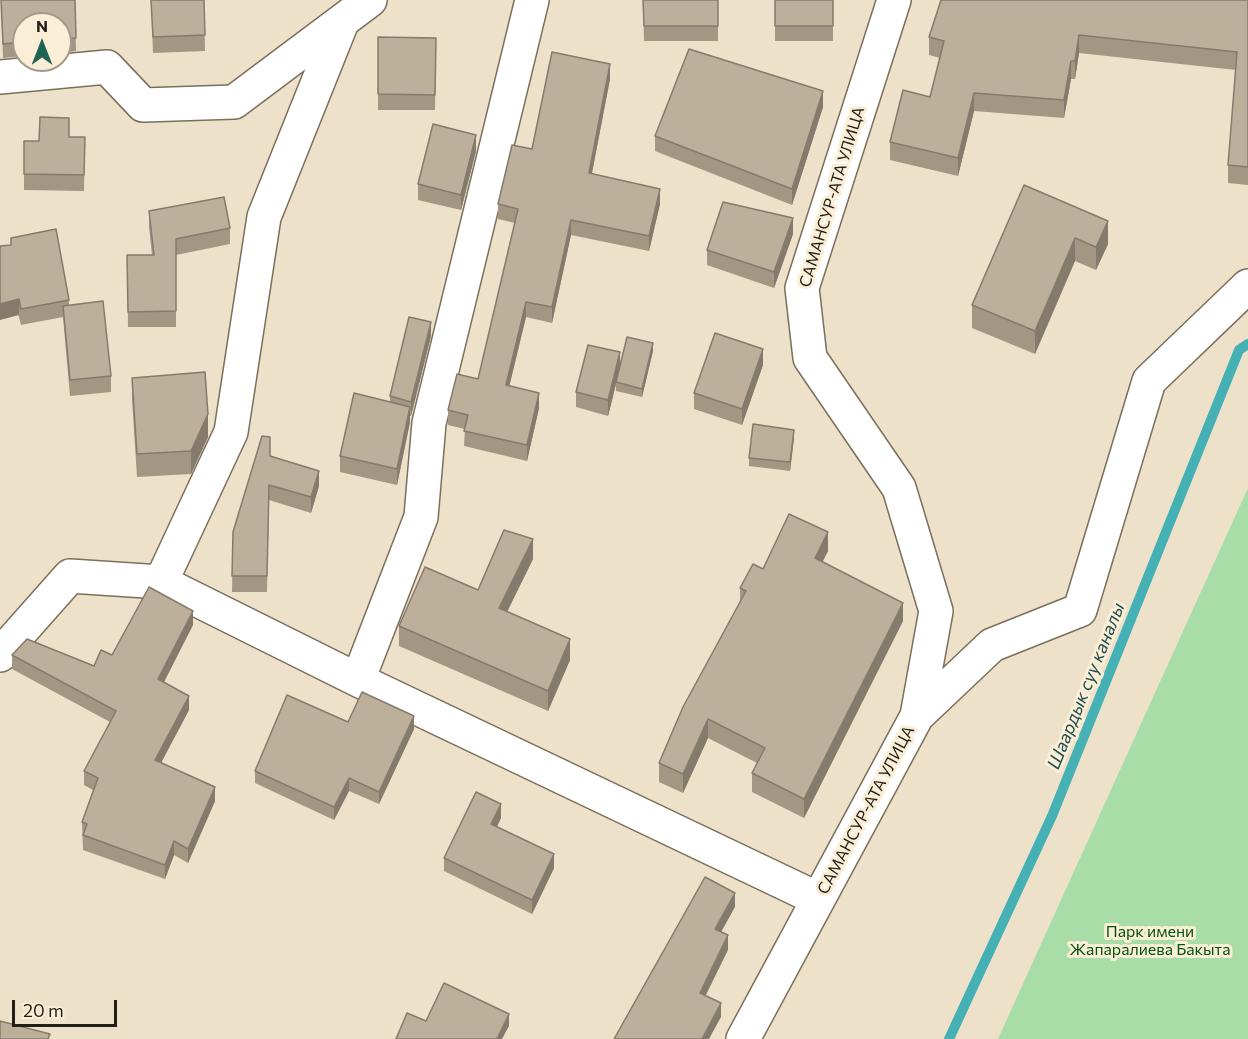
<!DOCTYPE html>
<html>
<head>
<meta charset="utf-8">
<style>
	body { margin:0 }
	#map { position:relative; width:1248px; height:1039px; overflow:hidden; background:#eee1ca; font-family:Commissioner,sans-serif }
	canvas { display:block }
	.north { position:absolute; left:12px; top:12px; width:60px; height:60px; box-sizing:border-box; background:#fbeed7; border:2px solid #a59b8a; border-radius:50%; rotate:0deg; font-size:16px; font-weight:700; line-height:24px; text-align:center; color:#231f16 }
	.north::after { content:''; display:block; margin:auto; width:21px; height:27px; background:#1f6457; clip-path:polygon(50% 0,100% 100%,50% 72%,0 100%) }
	.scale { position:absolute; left:12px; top:1000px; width:105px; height:27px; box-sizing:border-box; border:3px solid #231f16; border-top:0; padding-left:8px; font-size:18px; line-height:21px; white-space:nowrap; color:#231f16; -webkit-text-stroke:4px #fbeed7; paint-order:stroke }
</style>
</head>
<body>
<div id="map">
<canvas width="1248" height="1039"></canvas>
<div class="north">N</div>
<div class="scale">20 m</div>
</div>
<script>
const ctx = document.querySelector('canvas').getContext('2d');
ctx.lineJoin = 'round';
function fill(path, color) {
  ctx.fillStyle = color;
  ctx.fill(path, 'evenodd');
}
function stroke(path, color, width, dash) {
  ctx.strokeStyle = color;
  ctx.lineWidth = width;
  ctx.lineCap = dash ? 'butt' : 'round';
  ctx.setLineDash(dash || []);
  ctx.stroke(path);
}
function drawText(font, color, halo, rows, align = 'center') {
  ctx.font = font + ' Commissioner,sans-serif';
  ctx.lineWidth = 6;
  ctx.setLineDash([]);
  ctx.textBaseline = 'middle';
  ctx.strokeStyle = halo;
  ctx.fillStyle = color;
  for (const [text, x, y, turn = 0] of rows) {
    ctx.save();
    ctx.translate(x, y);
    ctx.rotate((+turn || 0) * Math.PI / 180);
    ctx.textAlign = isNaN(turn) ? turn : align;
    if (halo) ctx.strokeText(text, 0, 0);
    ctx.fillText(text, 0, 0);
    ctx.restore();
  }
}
fill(new Path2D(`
	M1248 488V1039H998L1031 966Z`), '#a9dda8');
stroke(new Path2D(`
	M949 1039 1052 816 1239 350 1248 344`), '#46b1b4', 10);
const minor = new Path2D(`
	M0 77 107 67 143 105 234 102 370 0
	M161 582 231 432 264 217 342 22
	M0 655 70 576 161 582 358 680 818 899
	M358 680 421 517 429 423 532 0
	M917 716 992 645 1080 610 1149 381 1248 286
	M743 1039 917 716 936 611 899 488 810 358 802 288 894 0`);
stroke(minor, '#7b6f5b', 36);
stroke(minor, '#fff', 33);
fill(new Path2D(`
	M1 0H75L76 51 60 53V24H24V56L3 58Z
	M151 0H204L205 51 153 53Z
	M643 0H718V41H644Z
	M775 0H833V41H775Z
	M1248 0V185L1228 183V165L1236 70 1079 53 1075 79H1071L1064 118 974 111 958 176 890 160V142L930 97 940 58 929 55V37Z
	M378 37 436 38 435 110H378Z
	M610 79 592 173 660 204 649 251 571 235 552 323 526 317 509 386 539 408 527 461 464 446 465 429 448 425V410L478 379 515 223 498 219V204L532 149Z
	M823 107 792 205 655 151V136Z
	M69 137H85L84 191 24 190V141H39Z
	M476 151 461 210 418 200V184Z
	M1024 185 1108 244 1096 270 1075 261 1035 354 972 328V305Z
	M149 211 230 228V244L176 255V327H128L127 255H152L149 227Z
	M793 234 774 288 707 265V250Z
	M0 246 69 300V305L111 376V392L70 396 63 317 21 325Z
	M431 336 411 416H410V422L397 485 340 472V456L390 402V396Z
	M653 351 642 397 616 391V384L608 416 576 407V392L620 367Z
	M763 365 742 425 694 409V393Z
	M132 378 208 437 191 474 137 477 132 400Z
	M794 438 790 471 749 466V458Z
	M270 456 319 486 311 513 269 500 267 592H232L233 532Z
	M828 551 822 562 903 621 804 818 752 792V773L757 763 708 738 683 793 659 782V763L740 602V588L763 569Z
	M533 559 507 612 570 660 548 711 399 646V626L478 590Z
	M193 625 163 682 189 710 161 763 215 801 188 863 174 855 165 879 83 850 82 822 93 790 84 785V771L110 722 12 669V655L94 666 112 655Z
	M348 722 414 729 379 804 349 791 334 820 255 783V771Z
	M501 818 497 827 554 868 532 914 444 871V858Z`), '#a39784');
fill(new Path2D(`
	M1079 35V53L1075 79V61Z
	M1071 61V79L1064 118V100Z
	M610 64V79L589 188V173Z
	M823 91V107L792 205V189Z
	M974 93V111L958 176V158Z
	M476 135V151L461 210V195Z
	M660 189V204L649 251V236Z
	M793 218V234L774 288V272Z
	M571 220V235L552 323V307Z
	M1108 221V244L1096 270V247Z
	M1075 238V261L1035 354V331Z
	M19 299V315L0 320V304Z
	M526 302V317L506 400V385Z
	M431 322V336L411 416V402Z
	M653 343V351L642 397V389Z
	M763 349V365L742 425V409Z
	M620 352V368L608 416V400Z
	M539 393V408L527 461V445Z
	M410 407V422L397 485V469Z
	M208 414V437L191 474V451Z
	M794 430V438L790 471V462Z
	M319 471V486L311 513V497Z
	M828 532V551L815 577V558Z
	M533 539V559L499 628V608Z
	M903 603V621L804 818V799Z
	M193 611V625L158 694V679Z
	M570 639V660L548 711V691Z
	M189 696V710L155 774V760Z
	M414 716V729L379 804V792Z
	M708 719V738L683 793V774Z
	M349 778V791L334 820V807Z
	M215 787V801L188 863V849Z
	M501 804V818L491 838V824Z
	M174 841V855L165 879V865Z
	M554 854V868L532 914V900Z
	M735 893V907L715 943V929Z
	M728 935V950L700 1007V993Z
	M721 1003V1017L709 1039H702Z
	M509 1014V1026L502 1039H497Z`), '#847b6c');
const building = new Path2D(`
	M1 0H75L76 38 60 39V24H24V42L3 44Z
	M151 0H204L205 35 153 37Z
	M643 0H718V26H644Z
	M775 0H833V26H775Z
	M941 0H1248V167L1228 165 1237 52 1079 35 1075 61H1071L1064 100 974 93 958 158 890 142 903 90 930 97 944 41 929 37Z
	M378 37 436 38 435 95 378 94Z
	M689 49 823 91 792 189 655 136Z
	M552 52 610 64 589 173 660 189 649 236 571 220 552 307 526 302 506 385 539 393 527 445 464 431 468 415 448 410 457 374 478 379 518 209 498 204 512 145 532 149Z
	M40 117 69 118V137H85L84 175 24 174V141H39Z
	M433 124 476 135 461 195 418 184Z
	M1024 185 1108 221 1096 247 1075 238 1035 331 972 305Z
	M224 197 230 228 176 239V311L128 312 127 255H154L149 211Z
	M723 202 793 218 774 272 707 250Z
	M56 229 69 300 21 309 19 299 0 304V246L11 245V238Z
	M103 301 111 376 70 380 63 306Z
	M409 317 431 322 411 402 390 396Z
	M715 333 763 349 742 409 694 393Z
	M627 337 653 343 642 389 616 382Z
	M588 345 620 352 608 400 576 392Z
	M205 372 208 414 191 451 137 454 132 378Z
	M354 393 410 407 397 469 340 456Z
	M753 424 794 430 790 462 749 458Z
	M262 436 270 437V456L319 471 311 497 269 485 267 576H232L233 532Z
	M789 514 828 532 815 558 903 603 804 799 752 773 765 748 708 719 683 774 659 763 683 707 746 591 740 588 753 564 763 569Z
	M504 530 533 539 499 608 570 639 548 691 399 626 425 567 478 590Z
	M149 587 193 611 158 679 189 696 155 760 215 787 188 849 174 841 165 865 83 835 87 824 82 822 98 778 84 771 116 711 12 655 27 639 94 666 101 650 112 655Z
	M362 692 414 716 379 792 349 778 334 807 255 771 287 695 348 722Z
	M476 792 501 804 491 824 554 854 532 900 444 858Z
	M705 877 735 893 715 929 728 935 700 993 721 1003 702 1039H614Z
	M444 983 509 1014 497 1039H396L407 1013 426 1021Z
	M0 1021 50 1034 48 1039H0Z`);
fill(building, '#bdb09a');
stroke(building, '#847b6c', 1.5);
drawText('16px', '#231f16', '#fbeed7', [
	["САМАНСУР-АТА УЛИЦА",832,197,-73],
	["САМАНСУР-АТА УЛИЦА",866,810,-62]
]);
drawText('16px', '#00550c', '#fbeed7', [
	["Парк имени",1150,932],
	["Жапаралиева Бакыта",1150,950]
]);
drawText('italic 18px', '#1e4d4e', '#fbeed7', [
	["Шаардык суу каналы",1086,686,-68]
]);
</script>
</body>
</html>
